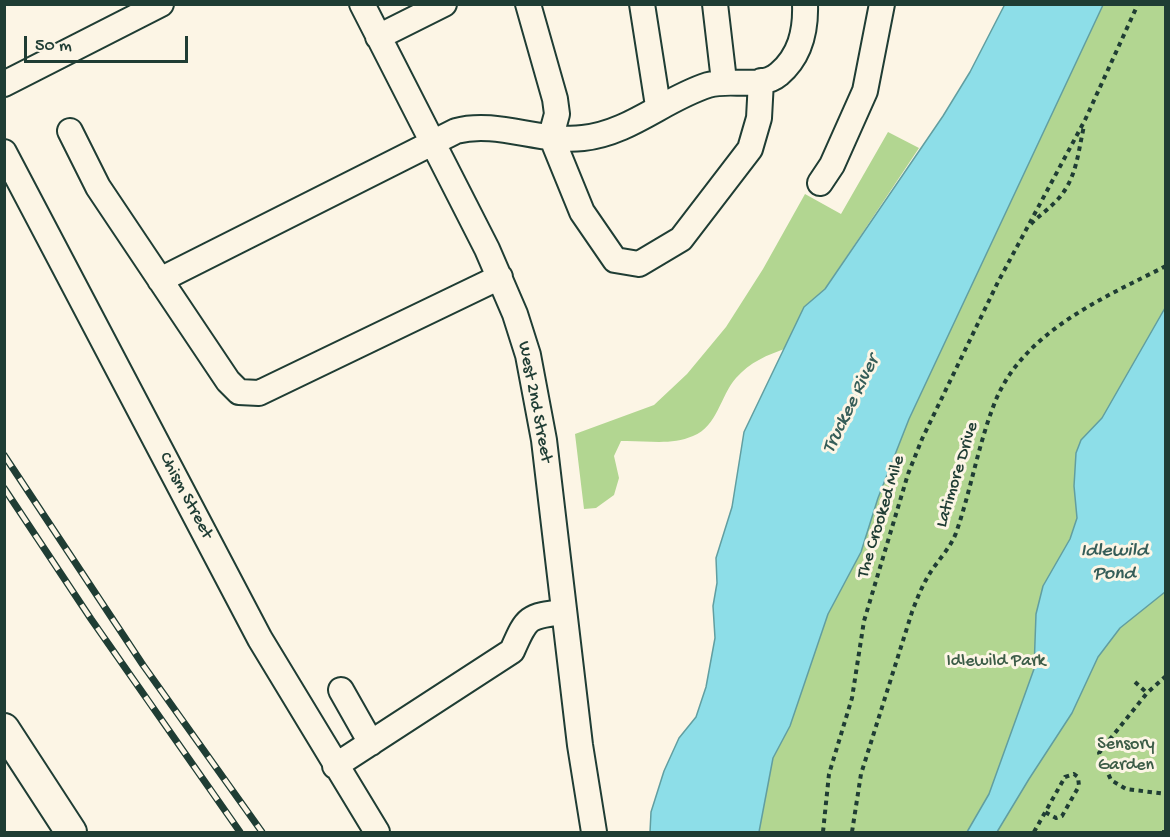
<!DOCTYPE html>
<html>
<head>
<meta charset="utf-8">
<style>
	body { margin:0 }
	#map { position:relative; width:1170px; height:837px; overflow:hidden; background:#fcf5e5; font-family:"Gochi Hand",sans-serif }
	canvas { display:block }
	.frame { position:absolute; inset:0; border:6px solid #1f3d34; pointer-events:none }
	.scale { position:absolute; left:24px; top:36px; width:164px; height:27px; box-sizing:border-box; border:3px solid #1f3d34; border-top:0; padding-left:8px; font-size:18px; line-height:21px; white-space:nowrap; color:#1f3d34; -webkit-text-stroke:4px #fcf5e5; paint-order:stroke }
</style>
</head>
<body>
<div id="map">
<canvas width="1170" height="837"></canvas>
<div class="frame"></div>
<div class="scale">50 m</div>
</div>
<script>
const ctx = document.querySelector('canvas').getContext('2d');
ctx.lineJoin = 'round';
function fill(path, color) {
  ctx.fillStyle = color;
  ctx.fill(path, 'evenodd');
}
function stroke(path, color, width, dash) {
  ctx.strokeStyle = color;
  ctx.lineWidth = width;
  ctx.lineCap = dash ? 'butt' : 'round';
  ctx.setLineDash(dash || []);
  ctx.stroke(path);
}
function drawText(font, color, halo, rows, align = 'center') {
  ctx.font = font + ' "Gochi Hand",sans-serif';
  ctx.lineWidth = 6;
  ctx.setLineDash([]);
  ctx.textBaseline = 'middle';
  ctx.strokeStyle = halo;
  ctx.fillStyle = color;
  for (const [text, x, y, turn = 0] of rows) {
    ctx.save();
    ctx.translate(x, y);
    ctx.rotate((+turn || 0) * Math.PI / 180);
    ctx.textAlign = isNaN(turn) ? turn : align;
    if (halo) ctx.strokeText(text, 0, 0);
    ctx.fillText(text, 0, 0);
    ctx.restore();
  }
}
fill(new Path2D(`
	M1103 5H1165V832H759L773 758 790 726 828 614 861 552 878 498 909 419Z
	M888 132 919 148 825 289 804 307 787 348C767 355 750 362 736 378 720 396 718 426 693 436 670 446 645 440 621 441L614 456 619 478 614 495 596 508 584 509 575 434 654 405 687 374 726 327 763 269 805 194 841 214Z`), '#b2d691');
const water = new Path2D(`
	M1005 4 1103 5 909 419 878 498 861 552 828 614 790 726 773 758 759 832H650L651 812 664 771 679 738 696 717 706 687 715 638 713 606 717 583 716 558 732 507 744 432 804 307 825 289 943 116 970 72Z
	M1165 308V592L1120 628 1098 657 1072 713 1029 779 997 832H967L989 794 1034 669 1036 614 1043 586 1070 539 1077 518 1074 486 1076 453 1081 440 1102 418Z`);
fill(water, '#8ddee8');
stroke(water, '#619ea0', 1.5);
const minor = new Path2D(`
	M362 4 487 249 515 314 528 355 544 440 580 745 594 832
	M528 4 555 99 557 114 551 136 582 212 615 260 639 264 681 239 750 149 759 118 761 81
	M642 4 658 106
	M715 4 724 81
	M378 37 444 4
	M4 84 161 4
	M70 131 98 187 228 381 239 392 259 393 500 277
	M4 152 260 639 377 832
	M820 183 832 165 865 91 882 4
	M160 280 456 131C497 120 540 143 583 138 630 133 664 99 708 85 730 78 760 90 779 74 800 56 806 32 805 4
	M341 690 371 743
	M335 766 512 651C527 617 527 616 564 612`);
const major = new Path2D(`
	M4 729 71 832`);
stroke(minor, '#1f3d34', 28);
stroke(major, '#1f3d34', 34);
stroke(new Path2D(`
	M1031 224C1040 215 1051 207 1059 198 1077 177 1078 152 1084 126
	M1166 676 1147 693 1099 753 1111 780 1126 789 1166 794
	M1135 682 1147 693
	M823 832 829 774 852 698 864 621 908 474 922 439 998 282 1085 120 1138 4
	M852 832 861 774 912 612C918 596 924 581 934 567 942 556 951 546 956 533 971 490 978 445 995 402 1023 332 1103 298 1166 266
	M1034 832 1065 777 1074 774 1078 777 1079 786 1062 816 1056 818 1045 812
	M1162 832H1166`), '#1f3d34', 4, [4.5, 4.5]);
stroke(minor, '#fcf5e5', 24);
stroke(major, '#fcf5e5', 30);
const rail = new Path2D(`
	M4 455 143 665 262 832
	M4 488 91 619 240 832`);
stroke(rail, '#1f3d34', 7);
stroke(rail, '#fcf5e5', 4.5, [14]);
drawText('18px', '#1f3d34', '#fcf5e5', [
	["West 2nd Street",534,402,79],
	["Latimore Drive",958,475,-73],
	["Chism Street",185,496,62],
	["The Crooked Mile",882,517,-73]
]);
drawText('18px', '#3c5c47', '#fcf5e5', [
	["Idlewild Park",996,662],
	["Sensory",1126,745],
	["Garden",1126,766]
]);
drawText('italic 20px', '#355d58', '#fcf5e5', [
	["Truckee River",852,405,-64],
	["Idlewild",1114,552],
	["Pond",1114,575]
]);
</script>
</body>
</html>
